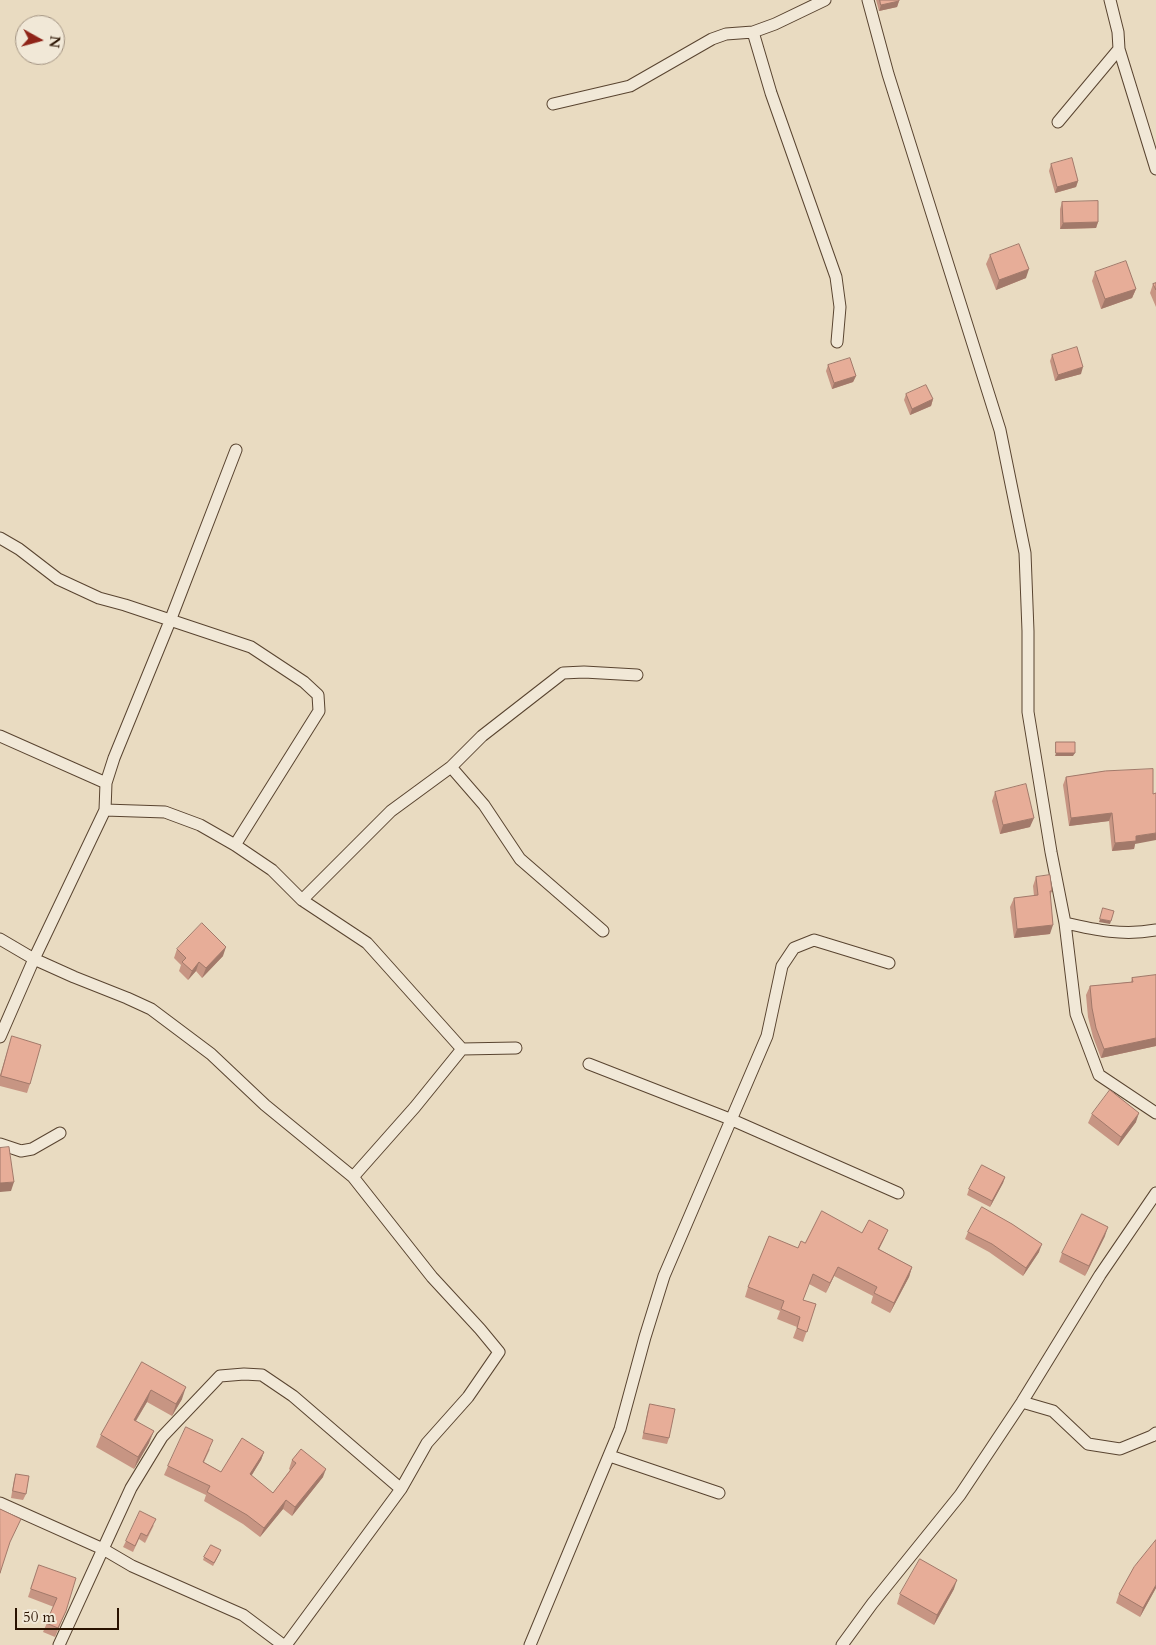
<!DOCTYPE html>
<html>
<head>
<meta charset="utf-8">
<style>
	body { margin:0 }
	#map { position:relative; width:1156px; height:1645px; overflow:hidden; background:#e9dbc1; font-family:Cardo,serif }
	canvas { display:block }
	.north { position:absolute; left:15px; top:15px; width:50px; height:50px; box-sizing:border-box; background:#f1e8d7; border:1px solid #a19281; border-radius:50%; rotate:97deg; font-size:14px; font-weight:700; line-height:20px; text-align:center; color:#291200 }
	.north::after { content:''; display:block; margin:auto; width:18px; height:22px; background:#8f2418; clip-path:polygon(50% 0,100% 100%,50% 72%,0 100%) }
	.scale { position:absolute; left:15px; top:1608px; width:104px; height:22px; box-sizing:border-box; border:2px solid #291200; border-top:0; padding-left:6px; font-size:15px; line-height:18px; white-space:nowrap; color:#291200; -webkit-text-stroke:4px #f1e8d7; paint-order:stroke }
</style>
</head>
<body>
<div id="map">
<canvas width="1156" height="1645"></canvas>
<div class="north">N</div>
<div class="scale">50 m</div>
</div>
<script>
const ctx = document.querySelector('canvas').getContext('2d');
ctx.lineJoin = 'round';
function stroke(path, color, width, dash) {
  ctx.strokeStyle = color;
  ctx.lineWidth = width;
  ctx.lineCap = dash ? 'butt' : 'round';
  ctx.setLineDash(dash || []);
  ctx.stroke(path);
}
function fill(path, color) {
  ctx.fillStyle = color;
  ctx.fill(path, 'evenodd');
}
const minor = new Path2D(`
	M868 0 888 74 1000 430 1025 553 1028 631V712L1051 852 1065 923 1076 1014 1099 1075 1156 1113
	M753 32 771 93 836 277 840 307 837 342
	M1119 49 1156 169
	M553 104 630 86 712 39 726 34 753 32 775 24 825 0
	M1058 122 1119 49 1118 32 1110 0
	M0 538 19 549 58 579 99 598 125 605 251 647 304 682 318 695 319 711 235 845
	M0 736 106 783 105 810 34 959 74 977 127 998 151 1009 211 1054 265 1105 353 1177 432 1277 480 1329 499 1352 468 1397 427 1443 401 1489 286 1645
	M451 767 484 805 520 859 603 931
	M106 783 114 758 170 621 236 450
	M105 810 165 812 200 825 235 845 272 870 302 900 367 943 462 1049 516 1048
	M302 900 391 811 451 767 482 736 563 673 584 672 637 675
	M1065 923C1096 930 1123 936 1156 930
	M0 939 34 959 0 1037
	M589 1064 730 1119 898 1193
	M0 1144 21 1151 32 1149 60 1133
	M353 1177 415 1107 462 1049
	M1022 1402 1053 1411 1088 1444 1120 1449 1152 1436 1156 1433
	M610 1456 719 1493
	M0 1503 103 1549 131 1488 162 1437 220 1376 244 1374 262 1375 293 1396 401 1489
	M59 1645 103 1549 132 1566 243 1615 283 1645
	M530 1645 620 1429 645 1337 664 1276 767 1036 782 966 794 948 814 940 889 963
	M842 1645 872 1604 960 1495 1022 1402 1100 1275 1156 1193`);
stroke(minor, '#594430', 13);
stroke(minor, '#f1e8d7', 11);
fill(new Path2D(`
	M876 0H899V1L897 7 879 11Z
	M1051 164 1078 181 1076 187 1055 193 1049 171Z
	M1062 202 1098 222 1096 228 1060 229V209Z
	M990 255 1026 278 996 290 986 264Z
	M1095 272 1136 289 1132 298 1101 309 1092 281Z
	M1156 283V307L1150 293 1153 284Z
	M1052 355 1081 374 1055 381 1050 361Z
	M828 365 856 376 853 382 832 389 826 371Z
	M906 394 933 399 931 406 910 415 904 400Z
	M1105 771 1135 844 1134 849 1112 851 1109 821 1069 826 1063 785 1066 777Z
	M995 792 1030 827 1000 834 992 801Z
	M1036 877 1052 891 1050 896V934L1014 938 1010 907 1014 898 1034 896 1033 886Z
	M177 949 223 956 202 978 196 971 188 980 179 971 181 965 174 958Z
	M1156 975V1046L1101 1058 1093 1037 1088 1017 1086 995 1090 986 1131 982 1132 978Z
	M12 1036 30 1084 27 1093 0 1086V1075Z
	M1092 1114 1136 1122 1118 1146 1088 1123Z
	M1005 1177 1003 1183 990 1207 967 1195 969 1189Z
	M888 1230 884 1239 879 1249 912 1267 909 1277 890 1313 871 1303 873 1296 834 1276 826 1293 809 1284 803 1300 816 1304 803 1342 793 1338 797 1327 777 1319 780 1311 745 1297 748 1287 798 1248 805 1243Z
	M968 1232 1039 1252 1023 1276 989 1252 965 1239Z
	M1105 1236 1085 1276 1059 1262 1062 1253Z
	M142 1362 182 1399 172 1416 147 1402 136 1421 149 1443 134 1469 96 1447 101 1435Z
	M650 1404 669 1438 667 1444 642 1439 648 1410Z
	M210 1449 204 1462 221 1472 264 1452 261 1460 251 1476 273 1493 290 1470 289 1469 292 1460 323 1477 292 1516 283 1509 260 1537 243 1524 204 1501 206 1495 164 1475 168 1466Z
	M16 1474 26 1494 23 1500 11 1498 14 1480Z
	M154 1525 145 1543 139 1539 133 1552 123 1547 126 1541Z
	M220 1553 213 1566 203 1560 204 1557Z
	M39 1565 66 1611 55 1637 43 1632 54 1607 28 1597Z
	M1156 1588 1140 1617 1116 1603 1119 1594Z
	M954 1589 934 1625 897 1604 900 1594Z`), '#c79583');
fill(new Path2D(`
	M899 1 897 7 879 11 881 5Z
	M1078 181 1076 187 1055 193 1057 187Z
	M1098 222 1096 228 1060 229 1063 223Z
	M1029 269 1026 278 996 290 999 280Z
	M1136 289 1132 298 1101 309 1105 299Z
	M1083 367 1081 374 1055 381 1058 375Z
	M856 376 853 382 832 389 834 383Z
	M933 399 931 406 910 415 912 409Z
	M1056 753H1075L1073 756H1055Z
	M1112 813 1109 821 1069 826 1071 818Z
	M1034 818 1030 827 1000 834 1003 825Z
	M1156 833V840L1135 844 1134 849 1112 851 1115 843 1136 836Z
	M1100 919 1111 921 1110 924 1099 922Z
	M1053 925 1050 934 1014 938 1017 929Z
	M226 947 223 956 202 978 206 968Z
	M199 962 196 971 188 980 192 971Z
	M1156 1038V1046L1101 1058 1104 1049Z
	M1139 1113 1136 1122 1118 1146 1121 1137Z
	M1005 1177 1003 1183 990 1207 992 1201Z
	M14 1182 11 1191 0 1192V1183Z
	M1108 1227 1105 1236 1085 1276 1089 1266Z
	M888 1230 884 1239 874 1259 878 1249Z
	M1042 1244 1039 1252 1023 1276 1026 1268Z
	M838 1267 834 1276 826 1293 830 1283Z
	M912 1267 909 1277 890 1313 894 1303Z
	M186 1387 182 1399 172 1416 176 1404Z
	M151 1390 147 1402 129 1432 134 1420Z
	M154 1431 149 1443 134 1469 138 1457Z
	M264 1452 261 1460 247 1483 250 1474Z
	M326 1469 323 1477 292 1516 295 1507Z
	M286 1500 283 1509 260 1537 264 1528Z
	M957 1580 954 1589 934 1625 937 1615Z
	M1156 1585V1588L1140 1617 1143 1608Z`), '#a2796a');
const building = new Path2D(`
	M880 0H899V1L881 5Z
	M1072 158 1078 181 1057 187 1051 164Z
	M1098 201V222L1063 223 1062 202Z
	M1019 244 1029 269 999 280 990 255Z
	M1126 261 1136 289 1105 299 1095 272Z
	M1156 283V290L1153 284Z
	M1077 347 1083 367 1058 375 1052 355Z
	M850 358 856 376 834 383 828 365Z
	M926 385 933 399 912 409 906 394Z
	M1056 742H1075V753H1056Z
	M1153 769V794L1156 793V833L1136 836V841L1115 843 1112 813 1071 818 1066 777 1105 771Z
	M1026 784 1034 818 1003 825 995 792Z
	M1050 875 1052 891H1050L1053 925 1017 929 1014 898 1038 895 1036 877Z
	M1103 908 1114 911 1111 921 1100 919Z
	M202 923 226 947 206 968 199 962 192 971 182 962 186 958 177 949Z
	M1156 975V1038L1104 1049 1096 1028 1092 1008 1090 986 1133 982 1132 978Z
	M12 1036 41 1045 30 1084 1 1076Z
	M1110 1090 1139 1113 1121 1137 1092 1114Z
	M9 1147 14 1182 0 1183V1148Z
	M982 1165 1005 1177 992 1201 969 1189Z
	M982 1207 1012 1224 1042 1244 1026 1268 992 1244 968 1232Z
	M822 1211 862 1233 869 1220 888 1230 878 1249 912 1267 894 1303 874 1293 877 1287 838 1267 830 1283 813 1274 803 1300 816 1304 807 1332 797 1328 800 1317 781 1309 784 1301 748 1287 769 1236 798 1248 801 1241 805 1243Z
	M1082 1214 1108 1227 1089 1266 1062 1253Z
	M142 1362 186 1387 176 1404 151 1390 134 1420 154 1431 138 1457 101 1435Z
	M650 1404 675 1409 669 1438 644 1433Z
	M186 1427 213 1440 203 1462 221 1472 242 1438 264 1452 250 1474 273 1493 296 1463 292 1460 301 1449 326 1469 295 1507 286 1500 264 1528 247 1515 207 1492 210 1486 168 1466Z
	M16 1474 29 1476 26 1494 13 1491Z
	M0 1509 21 1519 10 1542 0 1573Z
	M140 1511 156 1519 147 1536 141 1533 135 1546 126 1541Z
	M1156 1540V1585L1143 1608 1119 1594 1134 1567Z
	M211 1545 221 1550 214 1563 204 1557Z
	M920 1559 957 1580 937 1615 900 1594Z
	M39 1565 76 1578 66 1611 58 1628 46 1623 57 1598 31 1589Z`);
fill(building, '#e7ad98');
stroke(building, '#a2796a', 1);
</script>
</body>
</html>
